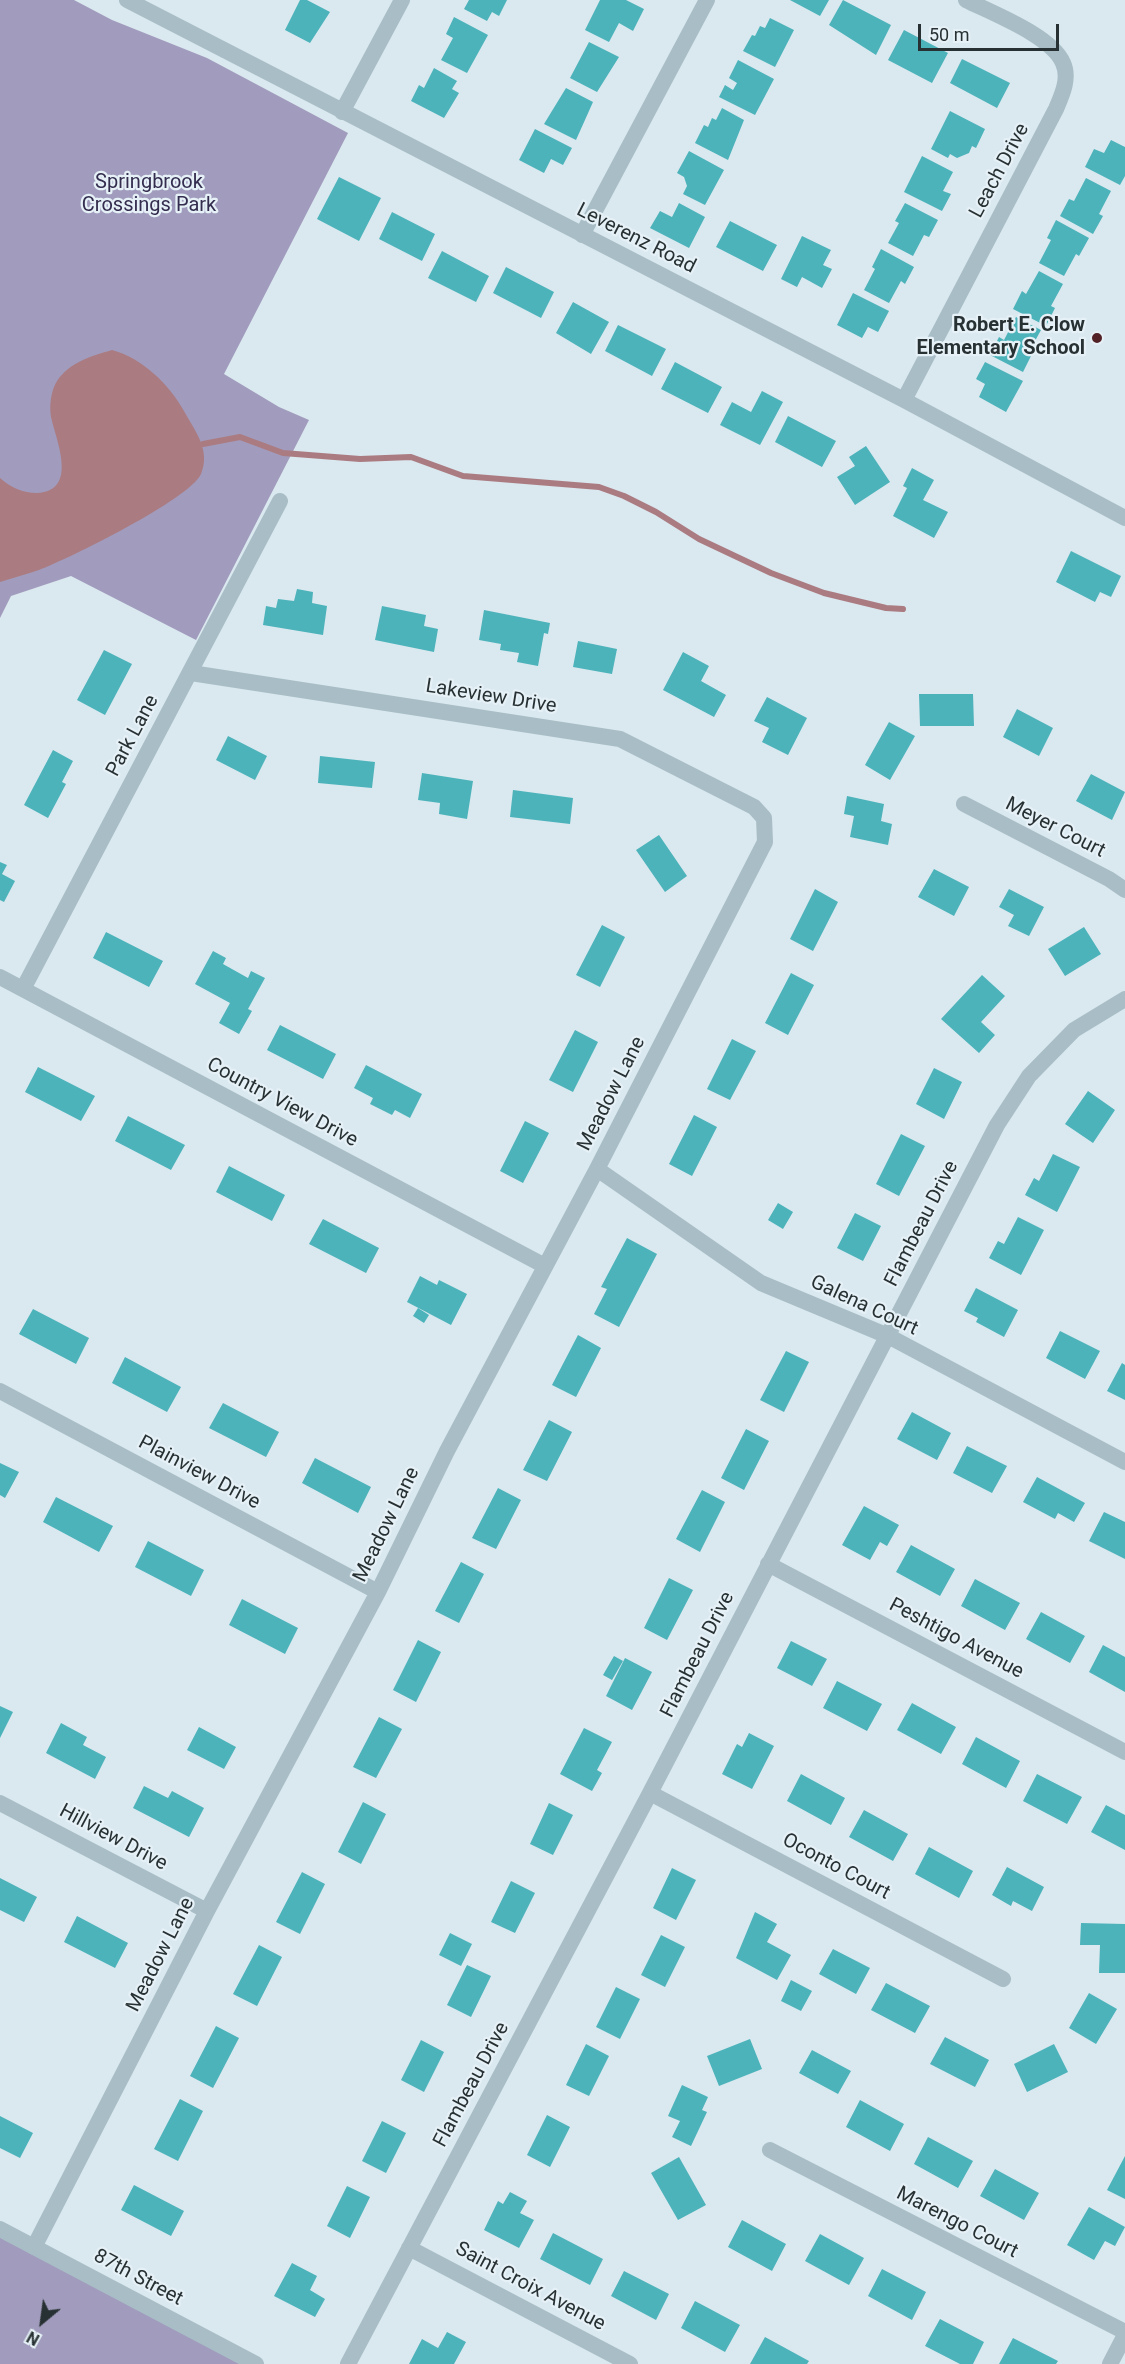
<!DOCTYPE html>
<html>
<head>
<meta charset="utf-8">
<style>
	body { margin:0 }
	#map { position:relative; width:1125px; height:2364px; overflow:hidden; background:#dae8ef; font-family:Roboto,sans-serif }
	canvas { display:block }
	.north { position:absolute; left:12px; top:2292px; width:60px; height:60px; -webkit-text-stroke:4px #e6f1f7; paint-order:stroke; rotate:209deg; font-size:16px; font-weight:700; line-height:24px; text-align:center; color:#273133 }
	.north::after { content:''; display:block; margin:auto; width:21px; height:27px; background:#273133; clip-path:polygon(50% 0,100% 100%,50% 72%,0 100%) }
	.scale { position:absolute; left:918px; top:24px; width:141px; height:27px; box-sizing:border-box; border:3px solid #273133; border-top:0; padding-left:8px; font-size:18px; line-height:21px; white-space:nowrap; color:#273133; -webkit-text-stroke:4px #e6f1f7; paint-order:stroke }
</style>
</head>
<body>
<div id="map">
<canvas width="1125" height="2364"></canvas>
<div class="north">N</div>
<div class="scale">50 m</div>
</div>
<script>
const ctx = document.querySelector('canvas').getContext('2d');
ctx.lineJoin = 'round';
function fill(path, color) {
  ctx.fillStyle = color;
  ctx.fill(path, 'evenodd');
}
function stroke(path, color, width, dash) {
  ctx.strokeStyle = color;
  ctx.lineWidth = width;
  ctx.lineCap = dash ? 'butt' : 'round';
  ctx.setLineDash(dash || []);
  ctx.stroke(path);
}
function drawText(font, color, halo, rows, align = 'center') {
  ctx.font = font + ' Roboto,sans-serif';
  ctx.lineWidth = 4.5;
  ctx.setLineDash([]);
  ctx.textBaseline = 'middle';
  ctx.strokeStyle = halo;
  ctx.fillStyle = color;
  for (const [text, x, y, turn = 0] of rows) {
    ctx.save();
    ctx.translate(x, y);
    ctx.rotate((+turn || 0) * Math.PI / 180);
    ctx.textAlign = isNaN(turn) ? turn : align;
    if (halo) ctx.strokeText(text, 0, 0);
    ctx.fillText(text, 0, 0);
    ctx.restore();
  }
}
fill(new Path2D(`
	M0 0H74L112 20 207 58 348 133 224 374 279 407 309 420 196 640 71 576 11 596 0 618Z
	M0 2236 248 2364H0Z`), '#a19cbd');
fill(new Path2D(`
	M112 350C142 358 169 384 184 411 195 431 211 450 201 474 190 499 68 559 39 570 27 574 13 578 0 582V478C10 487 23 493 37 493 79 491 56 440 51 417 49 406 51 390 57 381 70 362 91 356 112 350Z`), '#aa7c82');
stroke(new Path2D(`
	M203 444 240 437 283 453 360 459 411 457 463 476 599 487 624 496 656 512 699 539 771 573 824 593 886 608 903 609`), '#aa7c82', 6);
fill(new Path2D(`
	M300 0H307L330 12 310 43 285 30Z
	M469 0H507L499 16 492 12 487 21 464 9Z
	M600 0H626L644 9 633 31 619 23 609 42 585 30Z
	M790 0H829L820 16Z
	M843 0 891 25 876 55 829 25Z
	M454 17 488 35 467 73 441 60 453 38 446 34Z
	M770 18 794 30 775 67 743 51 752 35 755 36 760 26 765 28Z
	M904 30 948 53 932 83 888 60Z
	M589 42 619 57 597 92 570 78Z
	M962 59 1010 83 997 108 950 83Z
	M738 60 774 79 755 115 719 97 725 85 733 90 737 83 729 78Z
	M434 68 457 81 452 89 459 93 444 118 411 101 419 85 424 88Z
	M566 88 593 102 576 140 544 124Z
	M722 108 744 120 728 160 695 143 704 125 708 127 712 118 716 120Z
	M950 111 985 129 976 148 972 146 969 153 957 158 950 154 948 158 931 149Z
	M535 129 572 148 563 165 551 159 544 173 519 160Z
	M1111 140 1125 147V176L1120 185 1085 167 1094 149 1104 153Z
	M689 151 724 170 705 205 683 194 687 186 684 177 677 173Z
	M922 156 953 172 943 191 951 194 942 211 904 192Z
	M339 177 381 198 359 241 317 219Z
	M1086 178 1111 191 1099 214 1103 216 1093 234 1060 216 1069 199 1074 201Z
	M679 203 705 217 689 248 650 228 660 211 672 217Z
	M905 203 938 220 929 237 924 235 913 256 888 243 899 223 895 221Z
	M392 212 435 234 422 261 379 239Z
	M1056 220 1089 238 1079 256 1076 254 1064 276 1039 263 1051 240 1047 238Z
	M730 221 777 245 763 271 716 247Z
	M802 236 831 250 823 265 832 269 822 288 802 277 797 287 781 279Z
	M881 249 914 267 905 284 901 281 889 303 864 290 875 269 872 267Z
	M442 251 489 276 476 302 428 278Z
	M506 267 554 292 541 318 493 293Z
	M1039 271 1063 284 1051 306 1055 308 1046 326 1013 309 1022 291 1026 294Z
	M853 293 889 311 878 332 868 327 862 338 837 325Z
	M573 302 609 322 591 354 556 333Z
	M1016 317 1041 330 1029 352 1032 354 1023 372 990 355 999 337 1004 340Z
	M618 325 666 349 652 376 605 351Z
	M675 362 722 387 708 413 661 389Z
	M985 362 1023 381 1006 412 979 397 985 384 976 379Z
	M762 391 783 402 760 445 720 425 732 402 751 412Z
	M788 416 836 441 822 467 775 442Z
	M866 446 890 482 855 505 837 477 855 466 849 457Z
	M912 468 934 480 923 500 948 512 934 538 893 516 907 488 903 486Z
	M1071 551 1121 576 1111 597 1100 592 1095 602 1056 582Z
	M297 589 313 592 312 603 327 606 323 635 263 625 266 606 276 608 278 599 294 601Z
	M382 606 426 615 424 626 438 629 434 652 375 640Z
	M484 610 550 623 548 634 544 633 538 666 517 662 519 653 500 650 501 644 479 640Z
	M578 641 617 649 612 674 573 667Z
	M104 650 132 664 105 715 77 700Z
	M683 652 709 666 701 681 726 695 714 717 663 690Z
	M919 694H973L974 726H920Z
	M767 697 807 718 788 755 762 742 769 728 754 721Z
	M1017 709 1053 728 1039 756 1003 737Z
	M889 722 915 736 890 780 865 765Z
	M228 736 267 756 255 780 216 760Z
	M53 750 73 761 62 782 66 784 48 818 24 805Z
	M320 756 375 762 372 788 318 783Z
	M422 773 473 781 467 819 439 814 440 803 418 800Z
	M1091 774 1125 792 1112 820 1076 801Z
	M513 790 573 798 570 824 510 817Z
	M847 796 884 804 881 821 892 824 888 845 850 837 854 816 844 814Z
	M659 835 687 876 665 892 636 850Z
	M0 862 7 865 2 874 15 881 4 902 0 900Z
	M934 869 969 887 954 916 918 897Z
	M815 889 838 902 813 951 790 939Z
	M1009 889 1044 907 1029 936 1008 926 1014 915 999 907Z
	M602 925 625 937 600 987 576 975Z
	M1084 927 1101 954 1065 976 1048 949Z
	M106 932 163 961 149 987 93 958Z
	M213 951 226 958 223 964 248 978 251 971 265 978 248 1009 252 1011 239 1034 219 1023 230 1003 195 984Z
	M791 973 814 985 788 1035 765 1023Z
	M982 975 1005 996 981 1022 995 1035 979 1053 941 1019Z
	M280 1025 336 1054 323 1079 267 1050Z
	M575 1030 598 1042 573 1092 549 1080Z
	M732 1039 756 1051 730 1100 707 1089Z
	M366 1065 422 1094 410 1118 395 1110 392 1115 370 1104 373 1098 354 1088Z
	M38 1067 95 1096 81 1121 25 1092Z
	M934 1068 962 1082 944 1119 916 1104Z
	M1088 1091 1115 1110 1093 1143 1065 1124Z
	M694 1115 717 1127 692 1176 669 1164Z
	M128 1116 185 1145 171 1170 115 1141Z
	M525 1121 549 1133 523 1183 500 1171Z
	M901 1134 925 1146 899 1196 876 1184Z
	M1053 1154 1080 1167 1057 1212 1025 1195 1034 1178 1039 1181Z
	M229 1166 285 1195 272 1221 216 1192Z
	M778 1203 793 1212 783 1229 768 1220Z
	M855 1213 881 1226 863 1261 837 1248Z
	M1018 1217 1044 1230 1021 1275 989 1258 998 1241 1004 1244Z
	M323 1219 379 1248 366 1273 309 1244Z
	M627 1238 657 1254 619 1327 594 1314 607 1289 601 1287Z
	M420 1276 437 1285 439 1280 467 1294 451 1325 407 1302Z
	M976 1288 1018 1310 1004 1337 976 1322 978 1318 964 1311Z
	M418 1308 429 1315 424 1323 413 1316Z
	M33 1309 89 1338 76 1364 19 1334Z
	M1060 1331 1100 1351 1085 1379 1046 1358Z
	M578 1335 601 1348 576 1397 552 1385Z
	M786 1351 809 1362 784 1412 760 1400Z
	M125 1357 181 1387 167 1412 112 1383Z
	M1122 1363 1125 1365V1400L1107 1391Z
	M223 1403 279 1432 266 1457 209 1428Z
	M912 1412 951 1433 937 1460 897 1439Z
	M549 1420 572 1432 547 1481 523 1470Z
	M746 1429 769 1441 744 1490 721 1478Z
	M967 1446 1007 1466 992 1493 953 1473Z
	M315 1458 371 1487 358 1513 302 1483Z
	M0 1463 19 1472 5 1498 0 1495Z
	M1037 1477 1085 1503 1074 1522 1058 1513 1055 1519 1023 1502Z
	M498 1488 521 1500 496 1549 472 1538Z
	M702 1490 725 1502 700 1552 676 1539Z
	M56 1497 113 1526 99 1552 43 1522Z
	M864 1506 899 1525 887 1546 880 1542 870 1560 842 1545Z
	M1104 1512 1125 1522V1559L1089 1541Z
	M148 1541 204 1570 191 1596 135 1567Z
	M911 1545 955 1569 940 1596 896 1572Z
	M461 1562 484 1574 459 1623 435 1611Z
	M669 1578 693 1590 667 1640 644 1628Z
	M975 1579 1020 1603 1005 1630 961 1606Z
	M242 1599 298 1628 285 1654 229 1625Z
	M1041 1612 1085 1636 1070 1663 1026 1639Z
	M418 1640 441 1652 416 1702 393 1690Z
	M791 1641 827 1659 812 1686 777 1668Z
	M1103 1645 1125 1657V1692L1089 1672Z
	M614 1656 623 1661 612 1680 603 1675Z
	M625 1658 652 1672 632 1710 606 1696Z
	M837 1681 882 1704 867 1731 823 1708Z
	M912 1703 956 1727 941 1754 897 1730Z
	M0 1706 13 1712 0 1738Z
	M379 1717 402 1729 376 1778 353 1767Z
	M61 1723 87 1737 83 1745 106 1757 95 1779 46 1753Z
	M199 1727 236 1747 224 1769 187 1750Z
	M584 1728 612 1742 597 1770 602 1773 592 1791 560 1774Z
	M749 1733 774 1746 752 1789 722 1774 737 1744 742 1747Z
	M976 1737 1020 1761 1006 1788 962 1764Z
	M801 1774 845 1798 831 1825 787 1801Z
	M1037 1774 1082 1797 1067 1824 1023 1801Z
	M144 1786 168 1798 172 1791 204 1808 189 1837 133 1808Z
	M363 1802 386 1814 361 1864 338 1852Z
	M549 1803 573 1815 553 1855 530 1844Z
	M1106 1805 1125 1815V1850L1091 1832Z
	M864 1810 908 1834 893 1861 849 1837Z
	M929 1847 973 1871 959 1898 915 1874Z
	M1007 1867 1044 1887 1032 1911 1013 1901 1011 1906 992 1895Z
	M672 1868 696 1880 676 1920 653 1908Z
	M302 1872 325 1884 300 1934 276 1922Z
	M0 1878 37 1897 24 1922 0 1910Z
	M511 1881 535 1893 515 1933 491 1922Z
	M755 1912 777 1924 767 1942 791 1955 777 1980 736 1958Z
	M77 1916 128 1943 115 1968 64 1942Z
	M1081 1923 1125 1924V1973H1099L1100 1945H1080Z
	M450 1933 472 1944 461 1966 439 1955Z
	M661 1935 685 1947 665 1987 641 1975Z
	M259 1945 282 1957 257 2006 233 1994Z
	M833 1949 870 1968 856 1994 819 1974Z
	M467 1965 491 1976 471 2017 447 2005Z
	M791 1980 812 1991 801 2011 781 2001Z
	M886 1983 930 2006 915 2033 871 2010Z
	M616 1987 640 1999 620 2039 596 2027Z
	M1089 1993 1117 2009 1096 2044 1069 2028Z
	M216 2026 239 2038 213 2088 190 2076Z
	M945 2037 989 2060 975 2087 930 2064Z
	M750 2039 762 2069 719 2086 707 2056Z
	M421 2040 444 2052 424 2092 401 2080Z
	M586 2044 609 2056 589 2096 566 2085Z
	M1054 2044 1068 2072 1027 2092 1014 2064Z
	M812 2050 851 2071 838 2094 799 2073Z
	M682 2085 708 2097 702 2110 707 2112 691 2146 672 2137 680 2121 668 2116Z
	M180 2099 203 2111 178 2161 154 2149Z
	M860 2100 904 2124 890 2151 846 2127Z
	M547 2115 570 2127 550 2167 527 2155Z
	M0 2116 33 2133 20 2158 0 2148Z
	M382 2121 406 2133 386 2173 362 2161Z
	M928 2137 973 2161 958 2188 914 2164Z
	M1125 2156V2199L1107 2190Z
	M679 2157 706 2205 678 2220 651 2173Z
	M995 2169 1039 2193 1024 2220 980 2196Z
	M134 2185 184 2211 171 2236 121 2210Z
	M347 2186 370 2197 350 2238 327 2226Z
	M510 2192 527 2201 520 2213 534 2220 519 2248 484 2230 498 2201 503 2204Z
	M1089 2207 1125 2227 1115 2246 1105 2241 1094 2260 1067 2245Z
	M742 2220 786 2244 772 2271 728 2247Z
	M553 2233 603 2259 590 2285 540 2259Z
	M820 2234 864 2258 849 2285 805 2261Z
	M292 2263 317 2276 310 2290 325 2299 315 2317 274 2296Z
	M882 2269 926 2292 912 2320 868 2296Z
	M624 2271 669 2294 656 2320 611 2296Z
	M695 2301 740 2325 725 2352 681 2328Z
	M940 2319 984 2342 973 2364H960L925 2346Z
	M447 2332 466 2342 454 2364H409L422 2339 438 2348Z
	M765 2337 809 2361 807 2364H750Z
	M1013 2338 1058 2361 1056 2364H999Z`), '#4cb3bb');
stroke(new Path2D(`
	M127 0 904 400 1125 518
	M342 112 402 0
	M582 235 707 0
	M904 400 1056 109C1062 95 1070 78 1063 63 1052 36 992 13 966 0
	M964 804 1109 879 1125 890
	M0 977 545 1266
	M23 989 280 501
	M597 1169 761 1283 888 1336 1125 1462
	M0 1391 378 1592
	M768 1564 1125 1752
	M650 1793 1003 1979
	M0 1803 207 1911
	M770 2150 1125 2332
	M34 2247 207 1911 378 1592 447 1451 597 1169 765 842 764 818 754 807 620 739 191 673
	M409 2248 630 2364
	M348 2364 650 1793 997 1125 1029 1076 1074 1030 1125 999
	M1110 2364 1125 2335`), '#a8bdc6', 16);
stroke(new Path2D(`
	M0 2229 256 2364`), '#a8bdc6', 16);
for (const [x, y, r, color] of [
	[1097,338,6,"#512125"]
]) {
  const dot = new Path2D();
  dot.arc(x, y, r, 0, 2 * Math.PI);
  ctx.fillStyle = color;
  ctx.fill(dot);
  stroke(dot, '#e6f1f7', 2);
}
drawText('20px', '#273133', '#e6f1f7', [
	["Leach Drive",1000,171,-62],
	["Leverenz Road",636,239,27],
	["Lakeview Drive",491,697,9],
	["Park Lane",133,736,-62],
	["Meyer Court",1055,828,27],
	["Meadow Lane",612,1094,-63],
	["Country View Drive",282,1103,28],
	["Flambeau Drive",922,1224,-63],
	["Galena Court",864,1306,25],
	["Plainview Drive",199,1473,28],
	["Meadow Lane",387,1525,-64],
	["Peshtigo Avenue",956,1639,28],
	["Flambeau Drive",698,1655,-63],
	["Hillview Drive",113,1838,28],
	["Oconto Court",836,1867,28],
	["Meadow Lane",161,1955,-63],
	["Flambeau Drive",472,2085,-62],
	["Marengo Court",957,2223,27],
	["87th Street",138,2278,28],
	["Saint Croix Avenue",530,2287,28]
]);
drawText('20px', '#342d4f', '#e6f1f7', [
	["Springbrook",149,183],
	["Crossings Park",149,206]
]);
drawText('bold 20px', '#273133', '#e6f1f7', [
	["Robert E. Clow",1085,326],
	["Elementary School",1085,349]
], 'right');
</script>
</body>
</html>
